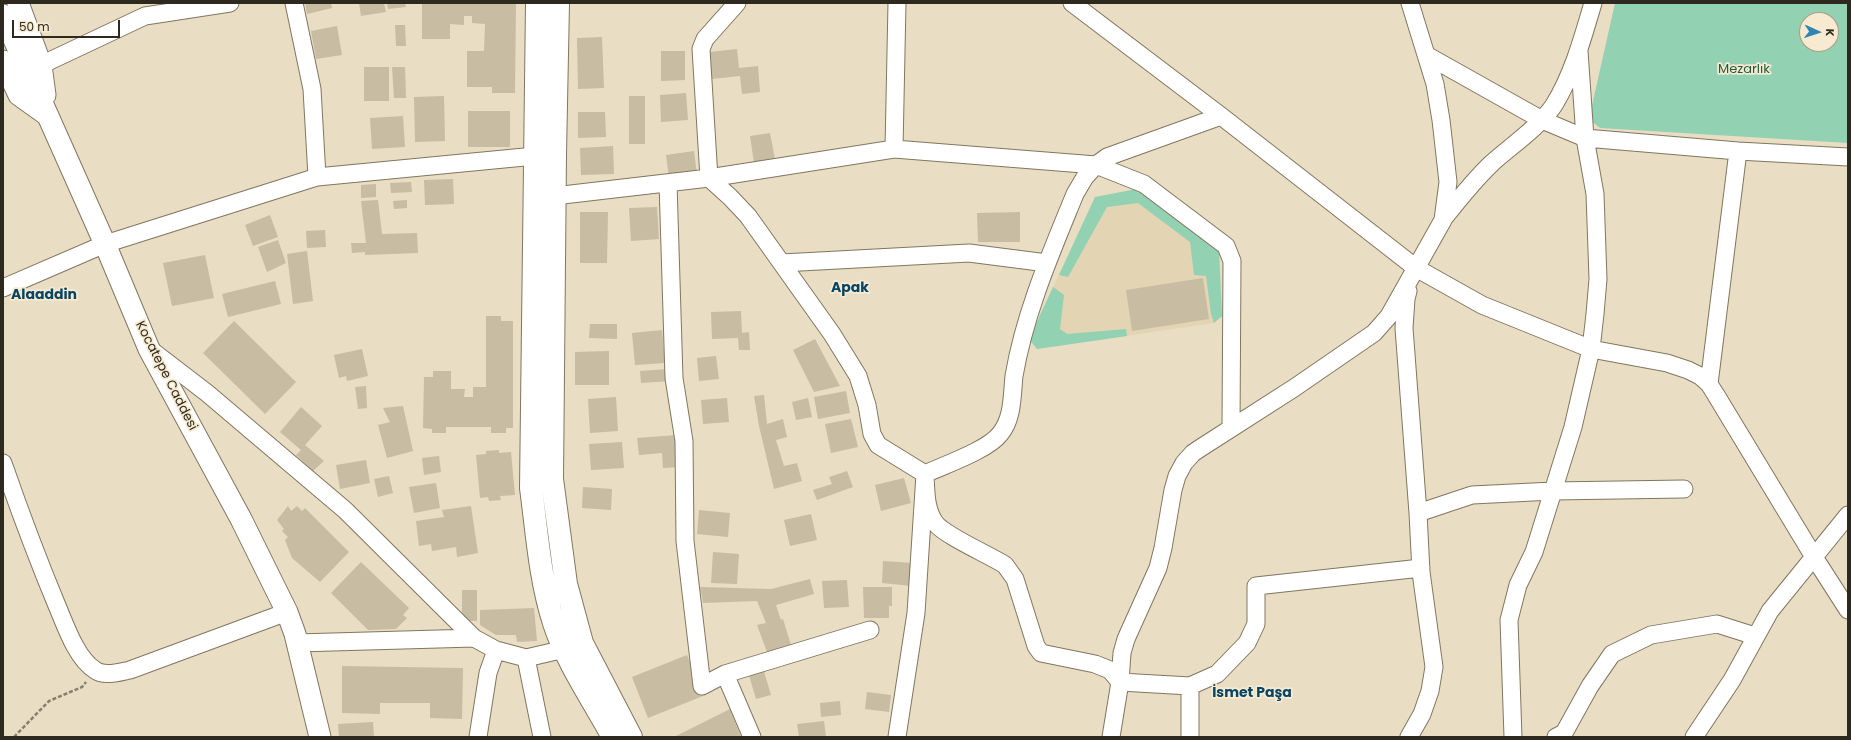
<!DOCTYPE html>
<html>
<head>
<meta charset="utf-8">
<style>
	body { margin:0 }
	#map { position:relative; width:1851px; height:740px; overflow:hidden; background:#e9ddc4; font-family:Poppins,sans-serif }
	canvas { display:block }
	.frame { position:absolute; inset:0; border:4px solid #2e291f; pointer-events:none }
	.north { position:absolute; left:1799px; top:12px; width:40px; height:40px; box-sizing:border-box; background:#f7ead0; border:1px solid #a79d89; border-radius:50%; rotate:93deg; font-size:11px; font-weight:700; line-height:16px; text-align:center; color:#2e291f }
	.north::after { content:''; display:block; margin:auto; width:14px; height:18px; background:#3184b4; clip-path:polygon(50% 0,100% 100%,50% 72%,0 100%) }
	.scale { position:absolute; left:12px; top:20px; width:108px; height:18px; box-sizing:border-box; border:2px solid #2e291f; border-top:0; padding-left:5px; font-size:12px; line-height:14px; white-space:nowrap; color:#2e291f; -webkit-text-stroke:3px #f7ead0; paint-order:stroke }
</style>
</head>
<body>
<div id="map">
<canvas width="1851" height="740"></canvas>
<div class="frame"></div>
<div class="north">K</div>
<div class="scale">50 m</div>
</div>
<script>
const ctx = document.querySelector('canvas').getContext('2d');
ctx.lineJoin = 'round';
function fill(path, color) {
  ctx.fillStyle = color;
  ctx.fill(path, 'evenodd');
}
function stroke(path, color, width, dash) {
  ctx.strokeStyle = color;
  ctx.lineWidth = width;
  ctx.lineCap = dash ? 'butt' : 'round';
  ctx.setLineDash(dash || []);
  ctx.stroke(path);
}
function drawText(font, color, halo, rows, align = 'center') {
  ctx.font = font + ' Poppins,sans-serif';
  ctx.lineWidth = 3.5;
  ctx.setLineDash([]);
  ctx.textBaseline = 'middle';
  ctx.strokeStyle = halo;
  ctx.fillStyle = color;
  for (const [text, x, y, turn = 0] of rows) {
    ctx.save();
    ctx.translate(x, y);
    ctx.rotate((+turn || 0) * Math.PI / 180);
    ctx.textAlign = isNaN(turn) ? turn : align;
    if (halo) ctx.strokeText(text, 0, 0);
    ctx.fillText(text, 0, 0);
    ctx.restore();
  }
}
fill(new Path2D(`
	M1137 189 1219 249 1222 316 1214 323 1037 349 1029 339 1095 197Z`), '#e3d4b3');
fill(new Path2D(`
	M1615 3H1848V143L1600 128 1589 119ZM1807 20H1831V44H1807Z
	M1137 189 1219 249 1222 316 1214 323 1211 314 1206 276 1194 275 1190 242 1138 203 1107 207 1068 277 1059 275 1095 197Z
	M1053 287 1064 295 1060 329 1067 334 1126 329 1127 336 1037 349 1029 339Z`), '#92d1b2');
fill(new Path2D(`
	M305 3H331L332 8 307 14Z
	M359 3H384L386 12 361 16Z
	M387 3H405L406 7 388 9Z
	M422 3H516L515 93H492V87H467V51H484L485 24 472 23V16H464V25L450 24V39H422Z
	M395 25H405L406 46H396Z
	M337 26 342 55 316 59 311 31Z
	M602 37 604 88 578 89 577 38Z
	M737 49 739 68 758 66 760 92 742 94 740 76 712 79 709 52Z
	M661 51H685V80L661 81Z
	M364 67H389V101H364Z
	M392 67H405L406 98H394Z
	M686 93 688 120 661 122 660 95Z
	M444 96 445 141 415 142 414 97Z
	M629 96H645V144H629Z
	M468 111H510V147H468Z
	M578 112H605L606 137 578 138Z
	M403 116 405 147 372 149 370 118Z
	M770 133 775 159 754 163 750 136Z
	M613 146 614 174 581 175 580 148Z
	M694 151 697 175 669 178 666 155Z
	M453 179 454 204 425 205 424 180Z
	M411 182 412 192 391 193 390 183Z
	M376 184V197L361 198V185Z
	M378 200 382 234 417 233 418 253 365 255V252L352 253 351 243H366L361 201Z
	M407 200V208L394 209 393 201Z
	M657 207 659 239 631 241 629 208Z
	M580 212H608L607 263H580Z
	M1020 212V242H978L977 213Z
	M270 215 278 237 253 246 245 225Z
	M325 230 326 247 307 248 306 231Z
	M278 240 286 263 267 272 258 247Z
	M307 251 313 301 293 304 287 254Z
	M205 255 214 298 172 306 163 263Z
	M1203 278 1209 319 1132 331 1126 290Z
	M275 281 281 304 228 317 222 294Z
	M741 311 742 333 749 332 750 350H739L738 338 712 339 711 312Z
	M486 316H501V321H513V428H506V433H491V427H446V433H432V429L423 428 424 377H433V371H451V389H465L464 397H473V387H486Z
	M234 321 296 382 265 414 203 353Z
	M590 324H617V339L589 338Z
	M662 330 665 363 635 365 632 333Z
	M815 339 840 386 814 392 793 350Z
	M362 349 368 376 347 381 346 376 339 378 334 355Z
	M609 351V385H575V352Z
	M716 356 719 379 699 381 697 358Z
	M669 369 670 381 641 383 640 371Z
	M366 386 367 408 358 409 355 387Z
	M846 391 850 413 818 419 814 397Z
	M764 395 767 424 783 419 787 437 776 440 784 466 797 463 802 481 774 489 759 426 754 396Z
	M616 397 618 431 590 433 588 399Z
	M727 398 729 422 703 424 701 400Z
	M808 398 812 417 796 420 792 402Z
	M403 406 413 451 387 458 378 425 390 422 383 408Z
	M301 407 322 426 305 445 324 461 313 471 296 455 301 450 280 432Z
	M851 419 858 447 831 453 825 424Z
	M677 435 680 467 663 468 662 453 639 455 637 438Z
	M622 442 624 468 591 470 589 444Z
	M499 450V453L511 452 515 495 500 496 501 500 489 501 488 497 480 498 476 455 486 454V451Z
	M439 456 441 472 424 475 422 458Z
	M366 460 370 483 340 489 336 465Z
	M847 471 853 487 817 500 813 490 832 484 829 477Z
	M389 476 393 493 378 497 374 479Z
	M904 478 911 503 881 511 875 485Z
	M436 483 440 508 414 513 409 487Z
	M583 487 612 489 611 510 582 508Z
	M288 506 291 511 297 506 302 511 305 508 349 552 320 582 292 558 285 540 288 537 282 531 284 529 277 520Z
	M471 506 478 553 457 557 456 547 432 551 431 544 419 546 416 521 444 517 442 510Z
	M699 510 730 513 728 537 697 534Z
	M811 514 817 540 790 546 784 520Z
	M713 552 739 554 737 584 711 583Z
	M883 561 914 563 912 586 882 583Z
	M361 562 409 608 403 615 407 618 396 629 368 630 331 593Z
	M810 579 814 594 776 605 781 620 783 619 791 645 767 652 757 625 766 623 757 601 703 603 700 587 771 589Z
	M847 580 849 607 824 608 822 581Z
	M863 587H892V606H889V618H864Z
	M462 590H477V621H462Z
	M534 608 537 641 517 642 516 635H496L480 625V610Z
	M687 655 703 696 648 718 632 677Z
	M342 666 463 668 462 719 430 718V703H380V714L342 713Z
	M763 668 771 695 756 699 748 672Z
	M867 692 891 695 889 712 865 709Z
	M840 701 841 715 821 717 820 703Z
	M730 709 741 737H674Z
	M824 721 826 737H799L797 724Z
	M373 722 374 737H339L338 724Z`), '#c8bca3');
const minor = new Path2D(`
	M294 3 312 89 317 177
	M737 3 705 39 701 49 709 178 730 197 748 216 832 334 858 376 867 405 872 434 878 445 925 474C926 491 925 510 936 524 946 536 989 555 1005 565L1015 579 1036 646 1041 653 1095 664 1110 670 1120 682 1190 686 1217 674 1247 643 1256 624V586L1421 568
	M1072 3 1221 116 1416 268 1482 305 1591 349 1667 363 1688 370 1700 376 1709 384 1716 395 1814 557 1848 610
	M1428 56 1542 120 1585 138 1738 151 1848 157
	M41 65 145 16 230 3
	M894 149 897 3
	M668 183 674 378 684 441 685 541 702 686 725 674 752 737
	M554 196 709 178 894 149 1096 165 1144 184 1226 246 1232 261 1231 428
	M1444 218C1459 199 1474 180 1492 163 1511 146 1540 126 1554 105 1573 74 1583 37 1593 3
	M782 263 969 253 1047 263
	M3 288 105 244 317 177 535 156
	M1408 291 1406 299 1404 328 1418 513 1421 572 1434 667 1430 691 1422 714 1409 737
	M151 350 207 393 345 510 474 638 496 650 526 658 565 649
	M1709 384 1738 151
	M3 463C20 512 38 560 58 608 66 627 77 659 95 670 104 677 120 672 130 670L287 612
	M1418 513 1472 495 1553 491 1684 489
	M297 643 474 638
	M526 658 542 737
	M725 674 870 630
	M1190 686V737
	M478 737 488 673 496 650
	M897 737 916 613 925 474C944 465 988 450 1000 434 1013 419 1012 395 1014 376 1025 312 1051 253 1075 194L1085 177 1096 165 1107 157 1221 116
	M1111 737 1120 682 1122 653 1126 639 1158 568 1163 548 1173 490 1177 476 1184 463 1193 453 1202 447 1294 388 1374 333 1389 316 1443 220 1448 182 1441 120 1435 84 1410 3
	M1513 737 1509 620 1518 585 1534 552 1573 427 1591 349 1595 314 1598 279 1595 194 1585 138 1579 51
	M1556 737 1564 733 1590 686 1612 654 1651 635 1717 624 1755 636
	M1694 737 1732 680 1770 611 1848 515`);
const tertiary = new Path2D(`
	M18 3 41 65 45 95
	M3 15 105 244 149 349 241 519 287 612 295 634 320 737
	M3 61 19 95 47 115`);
const secondary = new Path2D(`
	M537 3 531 488C537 533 540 580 554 623 567 663 593 700 613 737
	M558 3 555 154 552 479 566 584 582 643 631 737`);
stroke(minor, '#81765f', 19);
stroke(tertiary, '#81765f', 23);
stroke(secondary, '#81765f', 24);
stroke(new Path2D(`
	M14 737 49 701 82 687 86 682`), '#877f6d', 2.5, [4, 2]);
stroke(minor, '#fff', 17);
stroke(tertiary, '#fff', 21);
stroke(secondary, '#fff', 22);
drawText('13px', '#1d5c42', '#f7ead0', [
	["Mezarlık",1744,70]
]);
drawText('13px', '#2e291f', '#f7ead0', [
	["Kocatepe Caddesi",166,376,63]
]);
drawText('bold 14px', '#044464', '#f7ead0', [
	["Apak",850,288],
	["Alaaddin",44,295],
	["İsmet Paşa",1252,693]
]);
</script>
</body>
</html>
